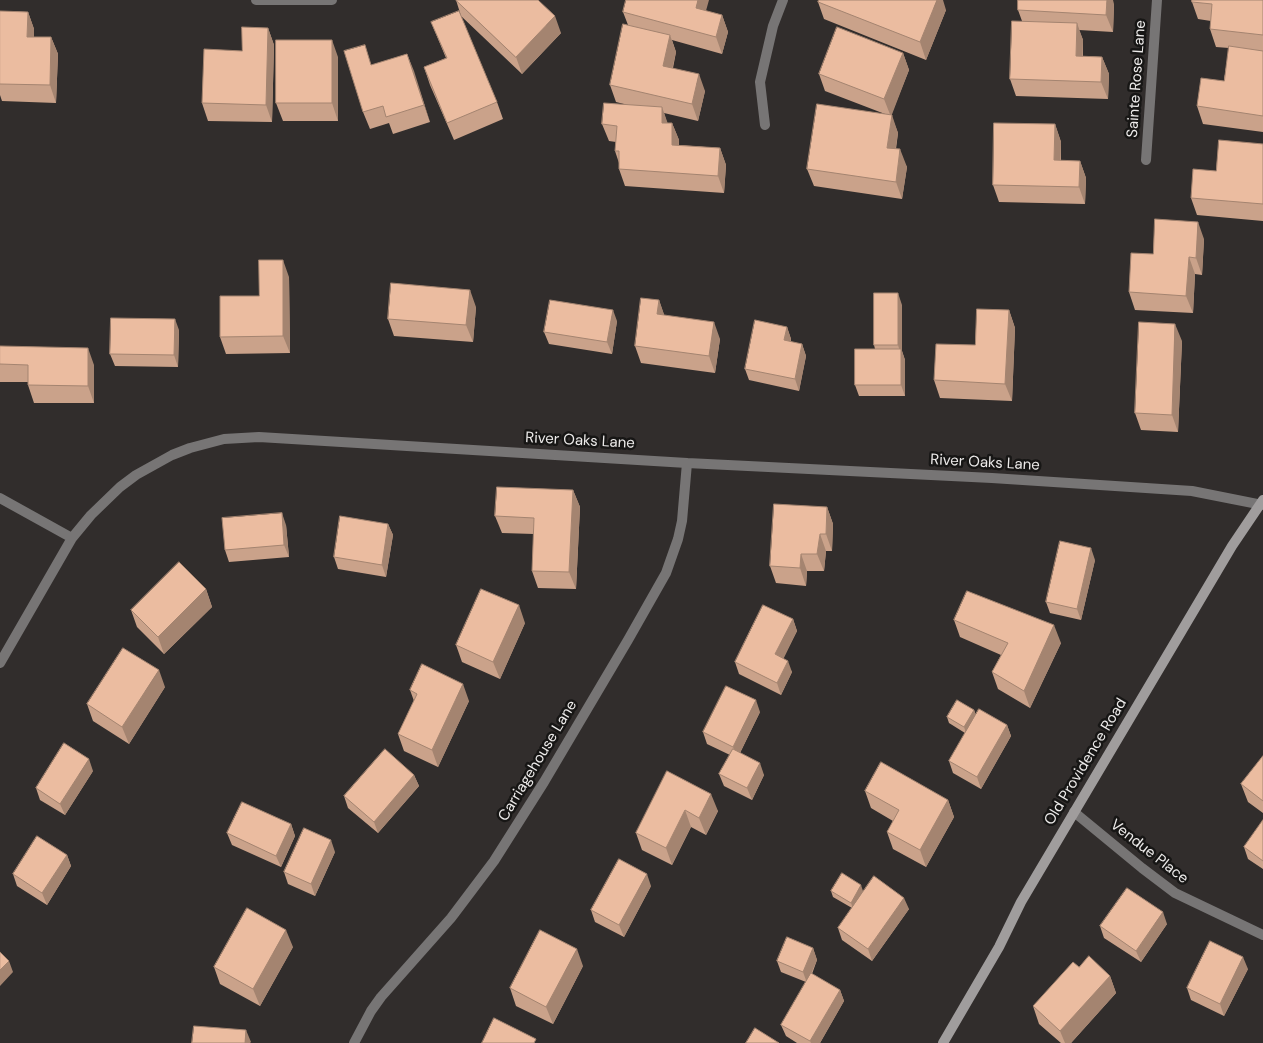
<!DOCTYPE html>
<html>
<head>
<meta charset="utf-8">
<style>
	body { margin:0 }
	canvas { display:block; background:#312d2c }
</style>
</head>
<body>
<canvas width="1263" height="1043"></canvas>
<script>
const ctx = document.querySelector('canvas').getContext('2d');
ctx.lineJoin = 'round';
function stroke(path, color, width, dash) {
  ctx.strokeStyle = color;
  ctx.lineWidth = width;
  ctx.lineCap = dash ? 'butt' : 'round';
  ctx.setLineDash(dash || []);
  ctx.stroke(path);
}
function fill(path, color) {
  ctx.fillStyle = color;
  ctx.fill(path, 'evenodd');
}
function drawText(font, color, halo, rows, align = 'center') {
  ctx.font = font + ' "DM Sans",sans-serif';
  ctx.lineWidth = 5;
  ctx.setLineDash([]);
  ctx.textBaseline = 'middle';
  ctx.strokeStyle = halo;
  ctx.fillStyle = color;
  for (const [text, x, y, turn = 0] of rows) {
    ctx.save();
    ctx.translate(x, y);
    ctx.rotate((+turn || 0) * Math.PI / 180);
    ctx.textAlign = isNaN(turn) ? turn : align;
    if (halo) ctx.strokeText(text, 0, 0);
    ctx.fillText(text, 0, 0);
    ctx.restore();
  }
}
stroke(new Path2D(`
	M256 0H332
	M765 125 760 82 773 26 783 0
	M1146 160 1157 0
	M0 498 72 538
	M0 663 72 538 91 515 120 487 136 475 172 455 190 448 224 439 259 437 687 463 992 478 1192 491 1263 505
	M1074 812 1142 868 1175 893 1263 935
	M354 1043 371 1011 381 997 451 918 494 861 544 782 628 640 666 573 678 539 682 521 687 463`), '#777575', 10);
stroke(new Path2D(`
	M943 1043 999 947 1021 902 1232 546 1263 500`), '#a09d9d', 10);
fill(new Path2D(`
	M456 0H496L561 33 522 74 461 16Z
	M1263 0V132L1203 124 1197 106 1224 81 1229 48 1216 47 1210 29 1211 21 1198 19 1192 2Z
	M818 2 946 10 926 60 824 19Z
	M1114 4 1113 32 1079 30 1083 40V56L1102 57 1109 74 1108 99 1016 96 1010 79 1022 21 1018 10Z
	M0 11 28 12 34 29V37H51L58 54 56 103 2 101 0 95Z
	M706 11 722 15 728 32 722 54 672 40 676 52 673 68 705 91 698 121 664 113 667 123H672L679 140V145L720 148 726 165 724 193 625 186 619 169V163L615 151 616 142 609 141 602 124 628 105 616 102 610 85 628 25 623 12Z
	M431 22 497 102 503 119 454 140 430 85 424 67 446 58Z
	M268 28 274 45 272 122 208 121 202 103 242 51Z
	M903 53 909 70 891 115 898 133 896 149 907 167 902 199 814 186 807 169 885 114 825 91 819 74Z
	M407 54 430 122 393 134 389 123 370 129 363 112 372 65Z
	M338 57V121H283L276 103Z
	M1055 124 1061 142V161H1080L1086 178 1085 204 999 202 993 185Z
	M1263 144V221L1197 215 1191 198 1216 171Z
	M1204 239 1202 275 1195 274 1193 313 1135 310 1129 292 1153 254Z
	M289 277 290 353 226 354 220 337 259 296Z
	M659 300 664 315 720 339 715 373 641 363 635 346Z
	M902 305V351L905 360V396H859L855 385 875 349 874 345Z
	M476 307 473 342 394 336 388 319Z
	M1009 310 1015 328 1012 401 940 398 934 380 975 345Z
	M617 321 612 354 549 344 544 332Z
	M787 327 791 339V342L802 344 806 356 799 391 749 380 745 369Z
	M179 330 178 367 115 366 110 354Z
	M1182 341 1178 432 1141 430 1135 413Z
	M0 346 94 365V403H34L28 385V382H0Z
	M573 490 580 507 576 589 538 588 532 571 534 534 502 533 495 516Z
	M827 507 833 524 832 551H826L824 571H807L806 586 776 583 770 566Z
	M388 524 393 535 386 577 338 569 334 557Z
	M286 525 289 557 229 562 225 550Z
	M1095 560 1081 620 1050 613 1046 602Z
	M206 589 212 607 164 654 137 627 131 610Z
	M793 619 797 631 783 658 792 672 781 695 739 674 735 662Z
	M954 620 1061 643 1030 708 998 689 992 672 1001 655 960 637Z
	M525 623 500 679 462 662 456 645Z
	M165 687 129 744 93 721 87 704Z
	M410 690 469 701 438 767 404 751 398 734 414 701Z
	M974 710 976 715 1007 725 1011 736 981 789 953 773 949 761 965 733 949 723 947 717Z
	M760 712 740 753 764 775 752 800 724 786 719 774 730 755 707 744 703 732Z
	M1263 756V813L1248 802 1241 784Z
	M93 771 65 815 40 800 36 788Z
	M667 771 718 811 706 835 691 827 672 865 642 850 636 833Z
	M414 775 419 786 378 833 348 808 344 796Z
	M865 791 948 800 954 817 926 867 893 849 887 832 893 821 871 808Z
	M1263 820V869L1248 859 1244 847Z
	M291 824 295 836 281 867 232 845 227 833Z
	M335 852 315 896 288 884 284 872Z
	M67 855 71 866 47 905 17 886 13 874Z
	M651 886 624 937 595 922 591 910Z
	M831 891H863L909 909 872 961 842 940 838 928 852 908 833 897Z
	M1167 924 1141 962 1104 938 1100 926Z
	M293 947 260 1006 220 984 214 967Z
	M813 948 817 960 812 974 840 990 844 1001 820 1043H797L786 1036 781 1025 806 982 781 972 777 961Z
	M583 966 553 1024 516 1006 510 988Z
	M1079 967 1110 976 1116 993 1071 1043H1061L1039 1024 1033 1006Z
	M1248 969 1224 1016 1191 1000 1187 988Z`), '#caa28a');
fill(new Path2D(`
	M698 0H709L702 25 696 8Z
	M937 0H943L946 10 926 60 920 42Z
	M1107 0H1113L1114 4 1113 32 1106 15Z
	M28 12 34 29V54L27 37Z
	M722 15 728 32 722 54 716 37Z
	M555 16 561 33 522 74 516 57Z
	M1077 23 1083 40 1082 73 1076 56Z
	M268 28 274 45 272 122 266 105Z
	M670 35 676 52 669 83 663 66Z
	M51 37 58 54 56 103 50 85Z
	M332 40 338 57V121L332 103Z
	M903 53 909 70 891 117 884 99Z
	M407 54 414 71 430 122 424 105Z
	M1102 57 1109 74 1108 99 1101 82Z
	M699 74 705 91 698 121 692 104Z
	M662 107 668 124 662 123Z
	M892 115 898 133 893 165 887 148Z
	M672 123 679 140 678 162 672 145Z
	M1055 124 1061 142 1060 178 1054 160Z
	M720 148 726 165 724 193 718 176Z
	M900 149 907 167 902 199 896 182Z
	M1080 161 1086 178 1085 204 1079 187Z
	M1198 222 1204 239 1202 275 1196 258Z
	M1189 257 1195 274 1193 313 1186 296Z
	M283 260 289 277 290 353 283 336Z
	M470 290 476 307 473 342 466 325Z
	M898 293 902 305V351L905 360V396L901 385V355L898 345Z
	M659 300 665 317 657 314Z
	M613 310 617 321 612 354 607 342Z
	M1009 310 1015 328 1012 401 1005 384Z
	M175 319 179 330 178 367 174 355Z
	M714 322 720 339 715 373 709 356Z
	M1175 324 1182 341 1178 432 1172 415Z
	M787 327 791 339 788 352 784 340Z
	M802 344 806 356 799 391 795 379Z
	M88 348 94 365V403L88 386Z
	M573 490 580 507 576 589 569 572Z
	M827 507 833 524 832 551 826 534Z
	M282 513 286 525 289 557 284 545Z
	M388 524 393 535 386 577 382 565Z
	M820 534 826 551 824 571 817 554Z
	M1091 548 1095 560 1081 620 1077 609Z
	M801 554 807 571 806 586 800 568Z
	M206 589 212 607 164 654 158 637Z
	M519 605 525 623 500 679 493 662Z
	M793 619 797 631 780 666 775 654Z
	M1054 625 1061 643 1030 708 1024 691Z
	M788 661 792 672 781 695 777 683Z
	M159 670 165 687 129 744 122 727Z
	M463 684 469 701 438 767 432 750Z
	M756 700 760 712 737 759 733 747Z
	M974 710 976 716 966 733 964 727Z
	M1007 725 1011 736 981 789 977 777Z
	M89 759 93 771 65 815 60 804Z
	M760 763 764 775 752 800 747 788Z
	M414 775 419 786 378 833 374 822Z
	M711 794 718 811 706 835 699 818Z
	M948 800 954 817 926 867 920 850Z
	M685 810 691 827 672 865 666 848Z
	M291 824 295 836 281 867 276 856Z
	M331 840 335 852 315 896 311 884Z
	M67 855 71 866 47 905 42 893Z
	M647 874 651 886 624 937 619 925Z
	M861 885 863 891 853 909 851 903Z
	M904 898 909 909 872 961 868 949Z
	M1163 912 1167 924 1141 962 1136 951Z
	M286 930 293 947 260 1006 253 989Z
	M813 948 817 960 807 983 803 972Z
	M577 949 583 966 553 1024 546 1007Z
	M1243 957 1248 969 1224 1016 1220 1004Z
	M9 961 13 972 0 986V970Z
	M1110 976 1116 993 1071 1043H1065L1060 1031Z
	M840 990 844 1001 820 1043H811L810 1041Z
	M246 1030 251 1042 250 1043H245Z`), '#a48470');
const building = new Path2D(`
	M456 0H538L555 16 516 57Z
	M626 0H698L696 8 722 15 716 37 623 12Z
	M819 0H937L920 42 818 2Z
	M1018 0H1107L1106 15 1018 10Z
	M1192 0H1263V35L1210 29 1212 4 1192 2Z
	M0 11 28 12 27 37H51L50 85 0 84Z
	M459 11 497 102 447 123 424 67 447 58 431 22Z
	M1012 21 1077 23 1076 56 1102 57 1101 82 1010 79Z
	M623 24 670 35 663 66 699 74 692 104 610 85Z
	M242 27 268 28 266 105 202 103 204 49 242 51Z
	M837 27 903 53 884 99 819 74Z
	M276 40H332V103H276Z
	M365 45 371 65 407 54 424 105 386 117 383 106 363 112 344 51Z
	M1229 46 1263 51V116L1197 106 1201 78 1224 81Z
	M604 103 662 107V123H672V145L720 148 718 176 619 169V151H615L617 126 602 124Z
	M817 104 892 115 887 148 900 149 896 182 807 169Z
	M994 123 1055 124 1054 160 1080 161 1079 187 993 185Z
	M1219 140 1263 144V204L1191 198 1193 169 1216 171Z
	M1155 219 1198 222 1196 258 1189 257 1186 296 1129 292 1131 253 1153 254Z
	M259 260H283V336L220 337V296H259Z
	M391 283 470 290 466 325 388 319Z
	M874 293H898V345H874Z
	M641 298 659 300 657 314 714 322 709 356 635 346Z
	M550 300 613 310 607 342 544 332Z
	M977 309 1009 310 1005 384 934 380 936 344 975 345Z
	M111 318 175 319 174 355 110 354Z
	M755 320 787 327 784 340 802 344 795 379 745 369Z
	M1139 322 1175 324 1172 415 1135 413Z
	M0 346 88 348V386L28 385V365L0 364Z
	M855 349H901V385H855Z
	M497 487 573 490 569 572 532 571 534 518 495 516Z
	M774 504 827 507 826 534H820L817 554H801L800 568 770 566Z
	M282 513 284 545 225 550 222 518Z
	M340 516 388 524 382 565 334 557Z
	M1060 541 1091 548 1077 609 1046 602Z
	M179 562 206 589 158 637 131 610Z
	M481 589 519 605 493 662 456 645Z
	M967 591 1054 625 1024 691 992 672 1008 643 954 620Z
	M763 605 793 619 775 654 788 661 777 683 735 662Z
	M123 648 159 670 122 727 87 704Z
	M422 664 463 684 432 750 398 734 417 694 410 690Z
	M726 686 756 700 733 747 703 732Z
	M957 700 974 710 964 727 947 717Z
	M979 709 1007 725 977 777 949 761Z
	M64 743 89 759 60 804 36 788Z
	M385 749 414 775 374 822 344 796Z
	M733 749 760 763 747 788 719 774Z
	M1263 756V801L1241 784Z
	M881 762 948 800 920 850 887 832 899 810 865 791Z
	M667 771 711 794 699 818 685 810 666 848 636 833Z
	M242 802 291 824 276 856 227 833Z
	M1263 820V861L1244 847Z
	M304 828 331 840 311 884 284 872Z
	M37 836 67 855 42 893 13 874Z
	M619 859 647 874 619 925 591 910Z
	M842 873 861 885 851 903 831 891Z
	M874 876 904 898 868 949 838 928Z
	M1127 888 1163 912 1136 951 1100 926Z
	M247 908 286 930 253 989 214 967Z
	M540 930 577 949 546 1007 510 988Z
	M787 937 813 948 803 972 777 961Z
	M1210 941 1243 957 1220 1004 1187 988Z
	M0 952 9 961 0 970Z
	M1089 956 1110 976 1060 1031 1033 1006 1073 962 1079 967Z
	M811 973 840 990 810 1041 781 1025Z
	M494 1018 536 1039 534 1043H482Z
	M194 1026 246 1030 245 1043H192Z
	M755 1028 779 1043H746Z`);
fill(building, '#ebbca0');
stroke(building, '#a48470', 1);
drawText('15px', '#edebea', '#171615', [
	["Sainte Rose Lane",1137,79,-86],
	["River Oaks Lane",580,441,3],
	["River Oaks Lane",985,463,3],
	["Carriagehouse Lane",538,761,-59],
	["Old Providence Road",1086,762,-59],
	["Vendue Place",1149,852,38]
]);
</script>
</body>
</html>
